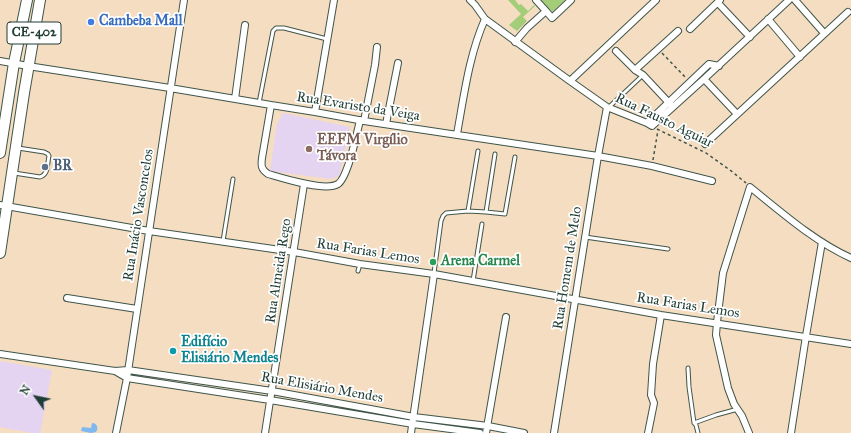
<!DOCTYPE html>
<html>
<head>
<meta charset="utf-8">
<style>
	body { margin:0 }
	#map { position:relative; width:851px; height:433px; overflow:hidden; background:#f5ddc2; font-family:"IM FELL Great Primer",serif }
	canvas { display:block }
	.north { position:absolute; left:16px; top:377px; width:40px; height:40px; -webkit-text-stroke:3px #fff; paint-order:stroke; rotate:303deg; font-size:11px; font-weight:700; line-height:16px; text-align:center; color:#1f3d34 }
	.north::after { content:''; display:block; margin:auto; width:14px; height:18px; background:#1f3d34; clip-path:polygon(50% 0,100% 100%,50% 72%,0 100%) }
</style>
</head>
<body>
<div id="map">
<canvas width="851" height="433"></canvas>
<div class="north">N</div>
</div>
<script>
const ctx = document.querySelector('canvas').getContext('2d');
ctx.lineJoin = 'round';
function fill(path, color) {
  ctx.fillStyle = color;
  ctx.fill(path, 'evenodd');
}
function stroke(path, color, width, dash) {
  ctx.strokeStyle = color;
  ctx.lineWidth = width;
  ctx.lineCap = dash ? 'butt' : 'round';
  ctx.setLineDash(dash || []);
  ctx.stroke(path);
}
function drawText(font, color, halo, rows, align = 'center') {
  ctx.font = font + ' "IM FELL Great Primer",serif';
  ctx.lineWidth = 3.5;
  ctx.setLineDash([]);
  ctx.textBaseline = 'middle';
  ctx.strokeStyle = halo;
  ctx.fillStyle = color;
  for (const [text, x, y, turn = 0] of rows) {
    ctx.save();
    ctx.translate(x, y);
    ctx.rotate((+turn || 0) * Math.PI / 180);
    ctx.textAlign = isNaN(turn) ? turn : align;
    if (halo) ctx.strokeText(text, 0, 0);
    ctx.fillText(text, 0, 0);
    ctx.restore();
  }
}
fill(new Path2D(`
	M283 113 350 127 339 176 331 179 270 171 277 124Z
	M0 361 52 370 40 433H32L0 427Z`), '#e4d3f1');
fill(new Path2D(`
	M508 0H515L519 5 521 4 528 11 534 5 535 6 523 17 527 21 517 31 509 25 521 14Z
	M541 0H565L552 12Z`), '#a3cd79');
fill(new Path2D(`
	M92 423C97 423 99 428 96 432L91 433 81 431 82 427 91 428Z`), '#7fb9f0');
const service = new Path2D(`
	M259 103 273 31 276 28H284L327 39
	M608 108 643 75
	M14 173 40 177C49 174 47 164 49 156L48 154 44 152 18 148
	M468 211 478 151
	M486 212 495 154
	M585 237 668 249
	M223 241 233 179
	M358 271 360 264
	M434 273 441 221 443 216 446 213 468 211 486 212 505 214 515 157
	M473 281 482 224
	M688 368 689 387 694 423 696 425 698 433
	M694 423 716 415 738 409`);
const minor = new Path2D(`
	M470 0 475 5 485 19 570 81 607 107 647 123 652 126 704 79 789 0
	M795 0 824 33
	M718 3 750 37
	M546 11 552 18 571 0
	M768 19 800 57
	M690 29 720 0
	M515 42 527 28 546 11 536 0
	M616 51 635 70 643 75 671 105
	M0 61 28 66 170 88 271 105 315 112 364 121 598 156 652 166 712 181
	M635 70 678 31
	M704 79 737 114
	M570 81 656 0
	M235 99 245 25
	M271 105 262 158C261 166 261 169 268 174 282 178 325 192 338 184 348 177 357 133 360 120
	M315 112 334 0
	M364 121 375 65 377 47
	M647 123 709 64 719 66
	M386 124 398 63
	M457 134C464 96 469 55 485 19
	M705 144 848 12
	M0 205 149 231 294 252 360 264 434 274 661 315 851 344
	M67 298 137 309
	M0 354 115 371 128 370 272 391 414 417 488 426 524 433
	M115 371 127 378 270 400 413 424 480 433
	M116 433 127 378 184 0
	M265 433 304 184
	M411 433 434 274
	M486 433 506 317
	M554 433 598 156 607 107
	M648 433 654 403 651 395 653 364 661 315
	M749 433 742 416 734 404 728 388 716 335 717 322 723 273 750 187C781 212 815 242 851 258
	M791 433 806 336 822 242`);
const primary = new Path2D(`
	M0 153 14 63 27 0
	M0 253 24 93 40 0`);
stroke(service, '#3f5549', 5);
stroke(minor, '#3f5549', 8);
stroke(primary, '#3f5549', 12);
stroke(new Path2D(`
	M662 53 686 78
	M657 129 706 153 730 170 746 183
	M653 160 658 130`), '#3f5549', 1.5, [3, 3]);
stroke(service, '#fff', 3);
stroke(minor, '#fff', 6);
stroke(primary, '#fff', 10);
for (const [x, y, r, color] of [
	[91,22,4,"#3f7fe0"],
	[309,149,4,"#8d6e63"],
	[45,167,4,"#5c6f8a"],
	[433,262,4,"#2e9e5b"],
	[173,351,4,"#0f9aa8"]
]) {
  const dot = new Path2D();
  dot.arc(x, y, r, 0, 2 * Math.PI);
  ctx.fillStyle = color;
  ctx.fill(dot);
  stroke(dot, '#fff', 1.5);
}
for (const [x, y, w] of [
	[34,33,54]
]) {
  const box = new Path2D();
  box.roundRect(x - w / 2, y - 11, w, 22, 3);
  ctx.fillStyle = '#fff';
  ctx.fill(box);
  stroke(box, '#1f3d34', 1);
}
drawText('bold 13px', '#1f3d34', null, [
	["CE-402",34,33]
]);
drawText('bold 14px', '#366cbe', '#fff', [
	["Cambeba Mall",99,22]
], 'left');
drawText('14px', '#1f3d34', '#fff', [
	["Rua Evaristo da Veiga",358,107,9],
	["Rua Fausto Aguiar",664,121,26],
	["Rua Inácio Vasconcelos",139,215,-81],
	["Rua Farias Lemos",368,252,9],
	["Rua Homem de Melo",568,268,-81],
	["Rua Almeida Rego",279,271,-81],
	["Rua Farias Lemos",688,306,9],
	["Rua Elisiário Mendes",322,388,10]
]);
drawText('bold 14px', '#785e54', '#fff', [
	["EEFM Virgílio",317,141],
	["Távora",317,157]
], 'left');
drawText('bold 14px', '#4e5e75', '#fff', [
	["BR",53,167]
], 'left');
drawText('bold 14px', '#27864d', '#fff', [
	["Arena Carmel",441,262]
], 'left');
drawText('bold 14px', '#0d838f', '#fff', [
	["Edifício",181,343],
	["Elisiário Mendes",181,359]
], 'left');
</script>
</body>
</html>
